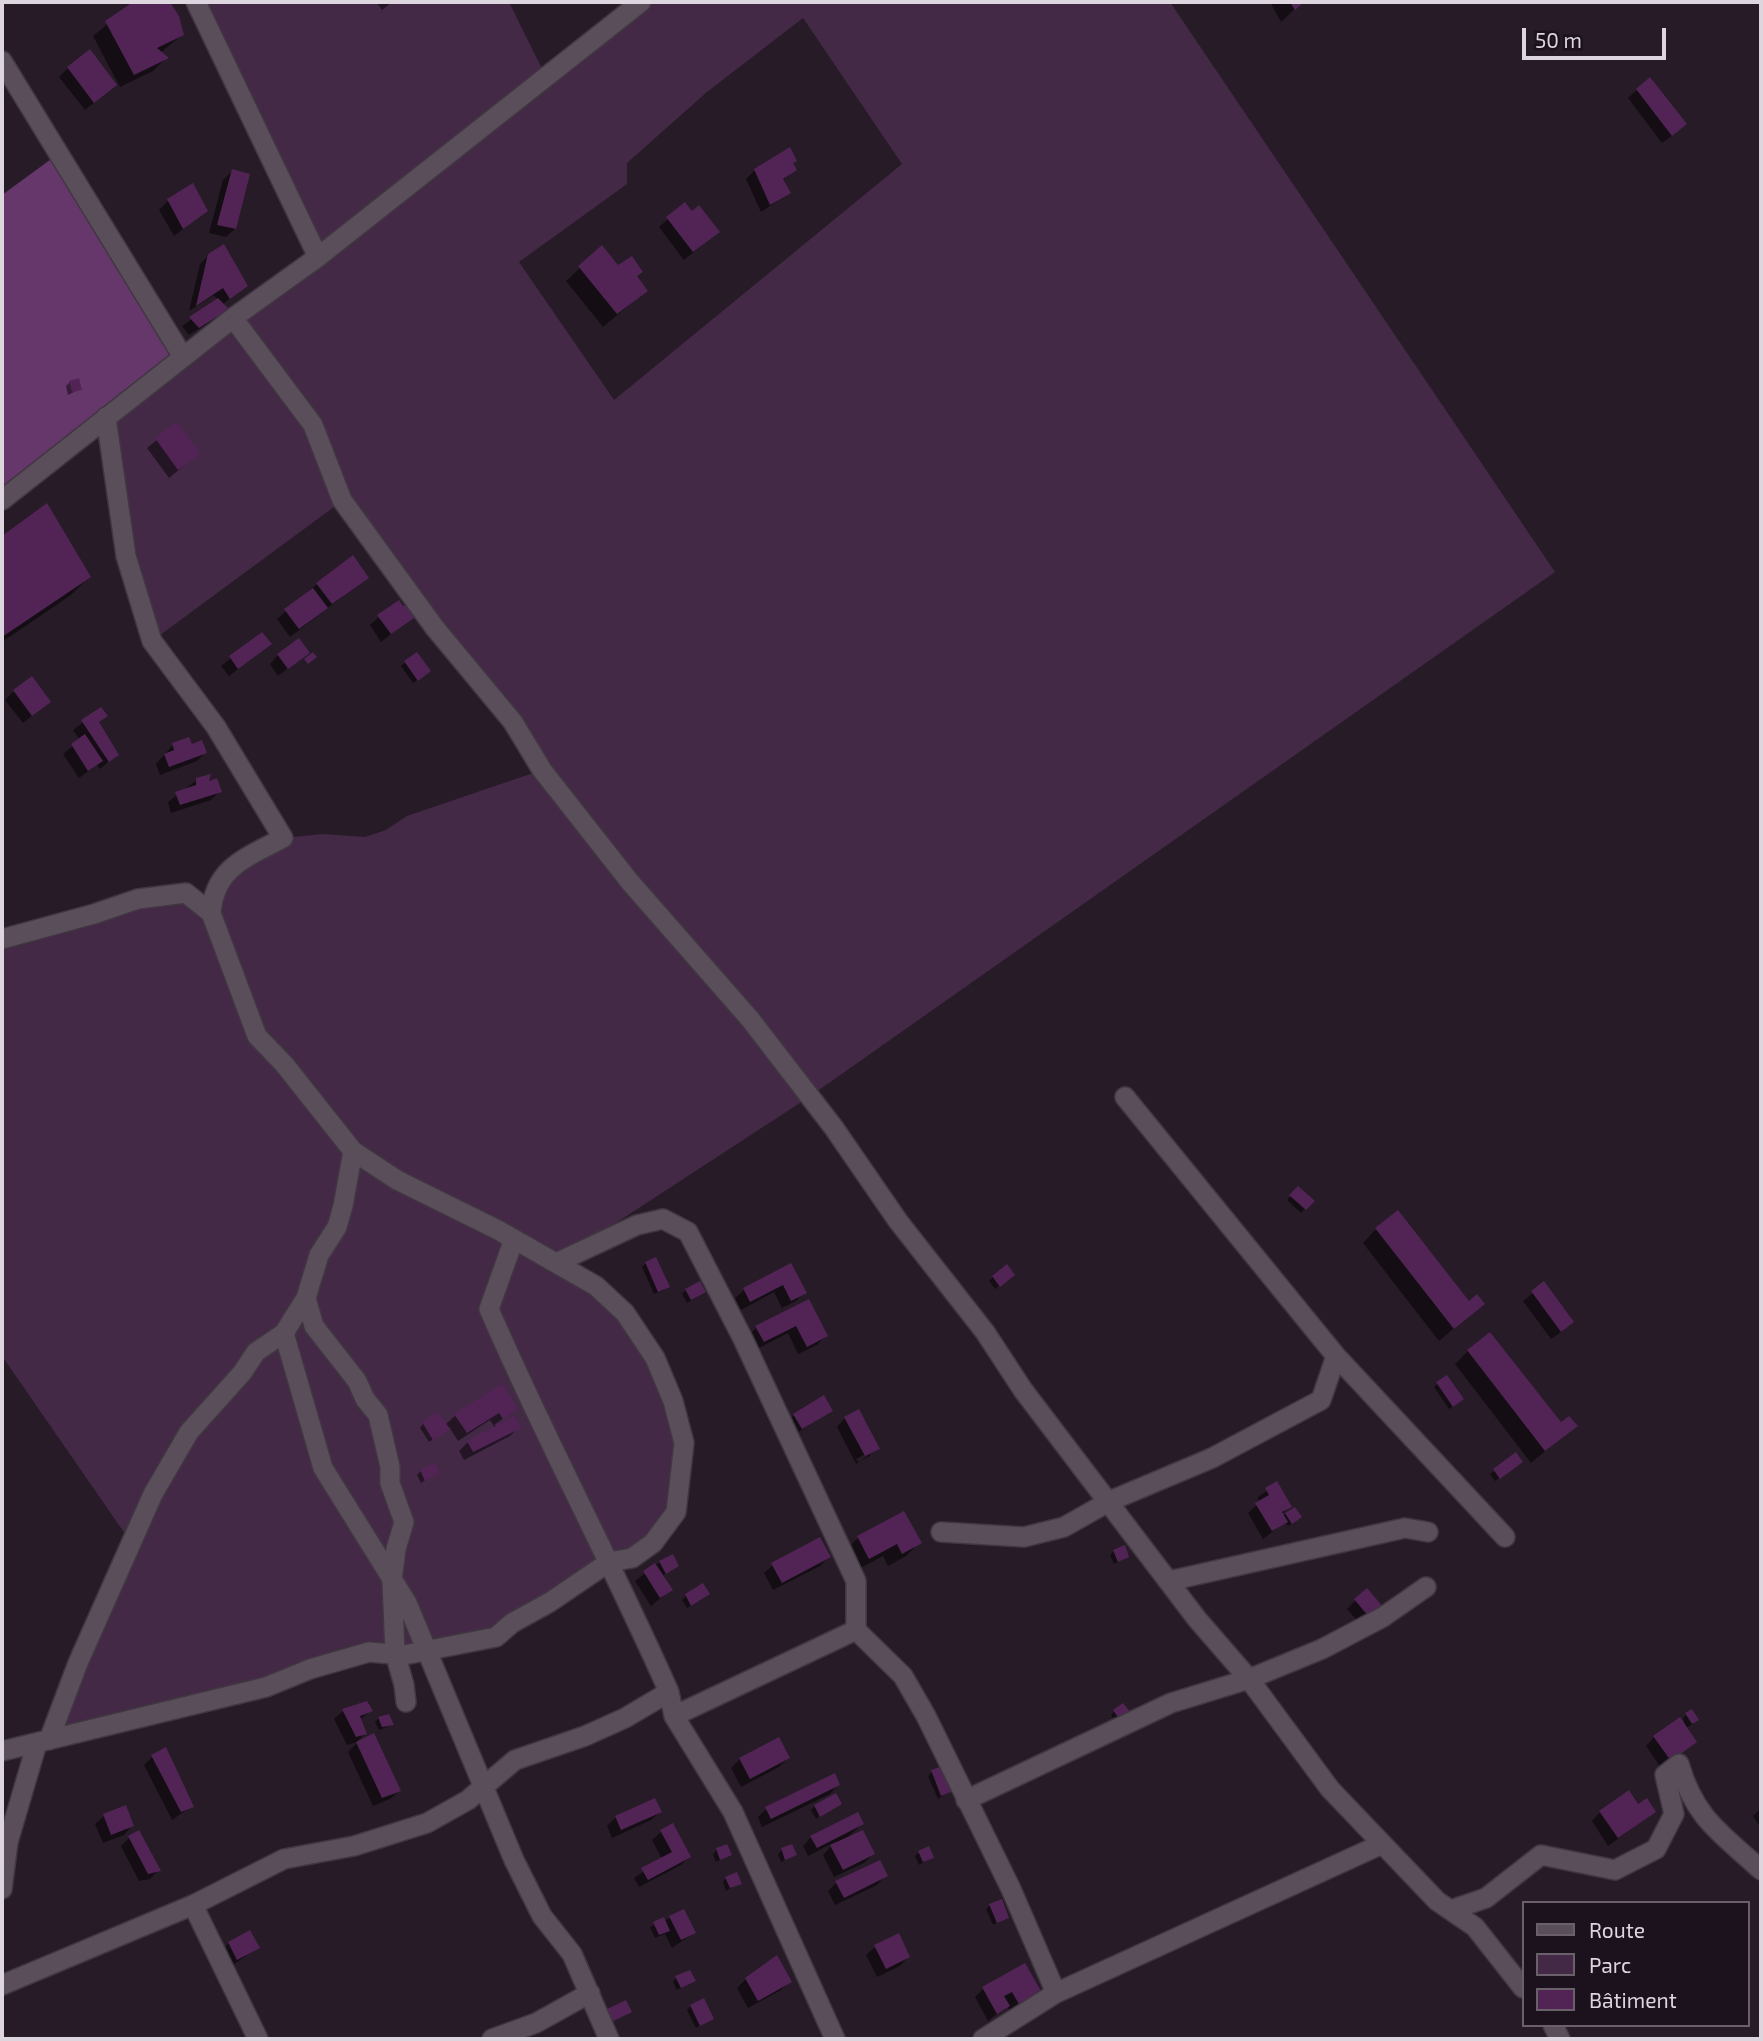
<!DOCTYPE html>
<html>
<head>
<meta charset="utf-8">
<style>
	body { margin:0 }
	#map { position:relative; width:1763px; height:2041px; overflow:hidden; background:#261b26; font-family:"Exo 2",sans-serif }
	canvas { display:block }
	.frame { position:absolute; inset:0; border:4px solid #ddd6de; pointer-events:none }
	.legend { position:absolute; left:1522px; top:1901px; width:228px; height:126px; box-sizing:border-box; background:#1c121d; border:2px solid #69606a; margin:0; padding:9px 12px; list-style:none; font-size:21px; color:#ddd6de }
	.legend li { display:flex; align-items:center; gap:14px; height:35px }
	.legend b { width:35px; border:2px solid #69606a }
	.scale { position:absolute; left:1522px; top:28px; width:144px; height:32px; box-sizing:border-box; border:4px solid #ddd6de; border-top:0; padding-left:9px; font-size:21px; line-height:24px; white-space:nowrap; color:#ddd6de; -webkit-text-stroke:5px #1c121d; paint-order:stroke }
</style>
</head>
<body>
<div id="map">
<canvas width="1763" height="2041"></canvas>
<div class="frame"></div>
<ul class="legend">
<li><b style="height:9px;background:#5a4e5b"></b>Route</li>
<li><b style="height:19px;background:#442947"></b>Parc</li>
<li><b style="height:19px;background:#522456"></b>Bâtiment</li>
</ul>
<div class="scale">50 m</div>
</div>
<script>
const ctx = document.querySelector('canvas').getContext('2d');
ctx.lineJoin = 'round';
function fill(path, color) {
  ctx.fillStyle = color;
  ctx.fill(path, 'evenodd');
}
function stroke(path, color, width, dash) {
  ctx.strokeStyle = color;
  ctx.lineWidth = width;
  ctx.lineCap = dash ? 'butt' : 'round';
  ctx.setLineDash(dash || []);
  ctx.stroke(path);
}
fill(new Path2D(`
	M196 2H509L546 77 646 2H1170L1555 572 809 1097 556 1262 617 1305 673 1401 679 1496 653 1543 496 1637 369 1652 49 1740 132 1544 2 1356V943L186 893 211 912 224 873 283 838 323 834 365 837 386 830 407 816 542 770 342 501 152 641 106 417 317 254ZM803 18 902 164 614 400 519 262 627 184V163L707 92Z`), '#442947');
fill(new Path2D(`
	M58 154 183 357 2 500V195Z`), '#66376b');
fill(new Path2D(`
	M134 2H168L178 16 182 35 160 53 166 58 153 71 120 87 93 36Z
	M376 2H392L382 10Z
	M1270 2H1302L1281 22Z
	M68 68 106 93 85 110 59 77Z
	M1637 90 1676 133 1662 143 1628 98Z
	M792 164 795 170 782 181 789 193 761 212 746 179 755 170Z
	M232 171 235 229 226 237 209 233 223 180Z
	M168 201 206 211 174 236 159 210Z
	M692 213 718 232 684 260 659 227 668 219Z
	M209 255 245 286 222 305 227 309 218 317 189 335 182 326 218 301 214 295 189 311 200 264Z
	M618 267 635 277 646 291 603 327 566 281 580 268Z
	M70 382 80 389 68 395 66 386Z
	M176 424 198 454 169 478 147 448Z
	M46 505 89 577 71 595 2 642V538Z
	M367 578 290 637 277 619 317 584Z
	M415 615 381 642 370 625 379 617Z
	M262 634 270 644 229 676 221 666Z
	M308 652 278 676 270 664 278 655Z
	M416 654 424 675 413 683 401 666Z
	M14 691 49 702 23 723 5 700Z
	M101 709 105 716 98 723 117 754 100 769 97 765 79 778 63 754 80 740 73 730Z
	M173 745 190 746 205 753 197 761 160 775 156 764Z
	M197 780 220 791 211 800 171 813 168 802Z
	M1298 1188 1312 1201 1301 1213 1287 1200Z
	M1376 1229 1468 1303 1483 1304 1439 1341 1363 1243Z
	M646 1263 667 1286 664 1290 654 1294 642 1267Z
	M790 1265 805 1292 796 1301 782 1308 774 1292 741 1310 735 1298 744 1290Z
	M993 1277 1009 1279 995 1289 989 1281Z
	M1544 1284 1564 1330 1551 1339 1523 1301Z
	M686 1290 704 1292 687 1303 682 1294Z
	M808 1302 825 1336 817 1345 798 1354 788 1333 755 1350 748 1336 756 1328Z
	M1468 1351 1560 1425 1575 1426 1531 1463 1455 1364Z
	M1437 1384 1458 1403 1449 1409 1434 1387Z
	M516 1409 494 1425 518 1428 510 1436 464 1460 459 1451 468 1442 495 1428 490 1420 458 1441 449 1427 429 1442 420 1428 423 1424 445 1425 456 1415Z
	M831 1410 793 1436 785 1424 794 1415Z
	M845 1418 878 1448 856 1464 837 1427ZM870 1452V1456L858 1462 856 1459Z
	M1516 1455 1517 1466 1495 1481 1490 1474Z
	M421 1471 438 1472 421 1483 417 1475Z
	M1276 1484 1290 1506 1278 1518 1295 1509 1296 1521 1288 1526 1285 1522 1263 1539 1248 1513 1260 1502 1257 1498Z
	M904 1513 919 1543 906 1556 888 1566 883 1556 855 1571 844 1551 858 1538Z
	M1114 1551 1127 1557 1114 1564 1110 1555Z
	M829 1557 820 1566 773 1590 764 1573 773 1565Z
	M660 1562 677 1566 662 1576 671 1590 651 1606 635 1581Z
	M686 1596 704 1598 687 1608 682 1600Z
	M1356 1600 1372 1615 1361 1625 1347 1609Z
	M366 1703 370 1710 360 1720 365 1733 357 1742 347 1745 334 1719 343 1711Z
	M1115 1711 1128 1713 1116 1723 1111 1715Z
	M1686 1715 1696 1720 1693 1724 1686 1728 1683 1718Z
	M379 1718 392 1725 379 1730 375 1722Z
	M1654 1737 1695 1742 1661 1768 1646 1746Z
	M357 1743 399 1791 390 1799 373 1806 348 1752Z
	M152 1757 192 1806 172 1820 144 1765Z
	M788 1758 779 1767 741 1787 731 1768 740 1759Z
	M932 1772 950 1791 938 1799 928 1776Z
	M838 1785 830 1794 762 1827 758 1817 766 1809Z
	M840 1804 816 1819 811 1810 815 1806Z
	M1638 1806 1654 1812 1608 1846 1592 1821 1600 1812Z
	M1761 1808V1824L1759 1825 1753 1816Z
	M660 1812 651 1820 612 1838 607 1826 616 1817Z
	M104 1816 132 1826 124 1835 103 1843 95 1824Z
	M862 1824 847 1838 873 1854 864 1863 834 1877 823 1855 835 1842 808 1856 803 1846 811 1837Z
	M661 1832 689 1857 681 1865 639 1887 634 1878 662 1859 652 1840Z
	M129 1838 158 1871 150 1879 139 1881 121 1846Z
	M717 1850 730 1855 716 1862 713 1854Z
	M782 1850 794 1855 781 1862 778 1854Z
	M919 1852 932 1857 919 1865 915 1856Z
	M885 1876 877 1885 835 1905 828 1891 836 1883Z
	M726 1878 739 1883 726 1891 723 1882Z
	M990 1905 1007 1917 993 1925 986 1909Z
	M670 1918 694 1933 672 1948 665 1934 655 1938 650 1927Z
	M898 1936 908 1957 900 1966 877 1977 866 1955 875 1947Z
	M229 1943 258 1948 228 1968 220 1952Z
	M676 1978 693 1981 677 1990 673 1982Z
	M746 1979 789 1981 781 1990 748 2008 737 1988Z
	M983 1989 1039 1991 1030 2000 1010 2011 1007 2006 988 2021 975 1997Z
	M691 2006 712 2018 696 2028 687 2010Z`), '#0007');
fill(new Path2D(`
	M133 2H170L179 16 184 35 157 48 169 58 134 75 105 21Z
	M1290 2H1304L1295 10Z
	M90 49 117 85 94 103 67 67Z
	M1650 77 1687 124 1672 136 1636 89Z
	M790 147 797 161 793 163 797 170 783 179 791 193 770 205 754 169Z
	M232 169 250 174 236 229 217 225Z
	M193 183 208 211 183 229 167 199Z
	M685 202 692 211 699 205 720 232 693 252 666 217Z
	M224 244 248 286 230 299 223 288 196 306 208 254Z
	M602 245 618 265 632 256 643 272 637 276 648 291 617 314 578 266Z
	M218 298 229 309 199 328 189 317Z
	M79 378 82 390 72 392 69 381Z
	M177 422 200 454 178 470 155 438Z
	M47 503 91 577 2 637V536Z
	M353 555 369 578 332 604 316 583Z
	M313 588 328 608 299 629 284 609Z
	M399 600 403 606 408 603 417 616 391 634 377 615Z
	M262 632 272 644 238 669 229 656Z
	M299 638 310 653 288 669 277 654Z
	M313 652 317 657 308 664 304 659Z
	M417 652 431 671 418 681 404 661Z
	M32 676 51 702 32 716 13 690Z
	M101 707 108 716 99 722 119 755 109 762 81 720Z
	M85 734 103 761 88 771 71 744Z
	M189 737 192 744 202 740 207 753 169 767 164 754 174 750 172 743Z
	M211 774 209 781 217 778 222 792 180 805 175 792 196 785V778Z
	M1298 1186 1315 1201 1306 1210 1289 1195Z
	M1398 1210 1469 1301 1477 1294 1485 1304 1454 1329 1375 1228Z
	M656 1257 670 1287 658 1292 645 1262Z
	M791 1263 807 1293 791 1301 783 1285 750 1302 743 1288Z
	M1007 1264 1015 1275 1000 1287 992 1276Z
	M700 1281 706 1292 691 1300 685 1289Z
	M1544 1281 1574 1322 1561 1332 1531 1291Z
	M809 1299 828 1336 807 1347 796 1326 764 1342 755 1326Z
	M1490 1332 1561 1422 1569 1416 1578 1426 1545 1451 1467 1350Z
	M1447 1375 1464 1399 1453 1407 1436 1382Z
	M502 1384 518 1409 503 1419 499 1413 467 1433 454 1414Z
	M824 1395 833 1411 802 1429 793 1414Z
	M859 1409 880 1449 865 1456 844 1417Z
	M438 1412 450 1429 433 1440 422 1422Z
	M514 1416 521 1428 473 1452 467 1441Z
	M1516 1452 1523 1462 1500 1479 1493 1469Z
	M435 1463 440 1473 425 1481 420 1470Z
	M1277 1481 1292 1507 1282 1512 1288 1522 1272 1531 1255 1503 1269 1495 1265 1488Z
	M1295 1507 1302 1517 1292 1524 1285 1513Z
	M904 1511 922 1543 902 1554 897 1544 869 1559 857 1536Z
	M820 1537 831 1557 782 1583 771 1563Z
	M1125 1545 1129 1557 1118 1562 1113 1550Z
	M673 1554 679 1566 666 1574 659 1561Z
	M655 1563 673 1590 660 1598 643 1571Z
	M703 1583 710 1594 691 1606 685 1594Z
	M1367 1588 1383 1607 1370 1618 1354 1599Z
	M367 1701 373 1711 360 1716 367 1734 356 1737 342 1709Z
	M1123 1703 1131 1713 1120 1720 1113 1710Z
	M1692 1709 1699 1720 1692 1724 1685 1713Z
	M389 1714 394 1725 382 1727 378 1717Z
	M1680 1717 1697 1742 1671 1761 1653 1736Z
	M374 1733 401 1791 382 1798 356 1742Z
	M779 1737 790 1758 750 1779 739 1758Z
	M166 1747 194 1807 181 1812 151 1755Z
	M942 1766 953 1791 941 1796 931 1770Z
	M835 1773 840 1785 771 1819 765 1807Z
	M1629 1790 1638 1804 1647 1798 1656 1812 1618 1838 1599 1811Z
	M836 1793 842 1804 820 1817 814 1805Z
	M655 1798 662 1812 621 1830 615 1816Z
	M126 1805 134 1826 111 1835 103 1814Z
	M858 1812 864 1824 817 1848 810 1836Z
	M673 1823 691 1857 648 1880 641 1868 672 1852 660 1830Z
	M139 1830 161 1871 148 1874 128 1836Z
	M863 1830 875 1854 843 1870 830 1845Z
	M727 1844 732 1855 720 1860 716 1848Z
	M792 1844 797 1855 785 1860 781 1848Z
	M929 1846 934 1858 923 1862 918 1851Z
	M880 1860 888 1876 844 1898 835 1881Z
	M737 1872 742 1884 730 1888 725 1877Z
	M1002 1899 1009 1918 997 1923 989 1904Z
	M684 1909 696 1933 681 1940 669 1916Z
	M664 1917 670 1931 659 1935 653 1922Z
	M250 1930 260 1948 237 1960 228 1942Z
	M899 1933 910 1957 886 1969 874 1945Z
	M777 1955 792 1982 758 2001 745 1978Z
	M1025 1963 1041 1991 1019 2004 1012 1992 1004 1996 1010 2006 997 2014 982 1987Z
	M690 1970 696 1981 681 1988 675 1976Z
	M704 1998 714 2019 700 2026 690 2005Z
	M626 2000 632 2012 611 2022 605 2010Z`), '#522456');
const street = new Path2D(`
	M196 2 318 257
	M2 61 183 357
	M233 318 313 425 342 500 435 628 513 722 542 770 630 882 750 1019 834 1128 898 1221 985 1332 1023 1390 1197 1619 1249 1679 1330 1789 1437 1901 1475 1927 1523 1988
	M2 500 233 318 318 257 641 2
	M2 939 94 914 138 899 186 893 211 913
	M1125 1097 1336 1356 1505 1537
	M514 1239 489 1309C545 1439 612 1563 669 1692
	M556 1263 637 1225 663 1219 688 1232 743 1339 856 1581V1630L903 1676 926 1716 1011 1889 1056 1993
	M306 1298 314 1326 357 1381 365 1399 378 1415 390 1467V1483L404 1522 396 1549 392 1581 395 1653 404 1685 406 1702
	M284 1333 323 1468 407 1603 514 1860 542 1916 572 1954 609 2039
	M941 1532 1024 1537 1064 1527 1110 1501 1212 1458 1321 1400 1336 1356
	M1169 1581 1405 1528 1428 1532
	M674 1716 856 1630
	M49 1740 78 1663 153 1494 189 1432 242 1373 256 1352 284 1333 306 1298 319 1255 337 1227 343 1206 353 1151
	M2 1751 266 1687 310 1669 369 1652 404 1655 496 1637 512 1623 550 1602 609 1562 632 1558 653 1543 676 1512 684 1443 673 1401 655 1358 625 1313 596 1286 498 1230 397 1180 353 1151 284 1064 257 1036 211 913C215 867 246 858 283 838L216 727 152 641 126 556 106 417
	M966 1800 1171 1703 1249 1679 1322 1649 1383 1617 1426 1587
	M2 1889 8 1842 37 1743
	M193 1905 258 2039
	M1451 1910 1486 1898 1541 1855 1615 1870 1656 1849 1674 1814 1665 1775 1679 1764C1695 1819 1721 1833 1761 1870
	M2 1985 193 1905 284 1859 354 1846 427 1823 468 1800 515 1760 585 1736 625 1718 669 1692 674 1716 733 1812 835 2039
	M1553 2025 1560 2039
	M492 2039 536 2023 590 1993
	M983 2039 1056 1993 1382 1844`);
stroke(street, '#403741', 22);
stroke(street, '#5a4e5b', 19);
</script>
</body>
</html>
